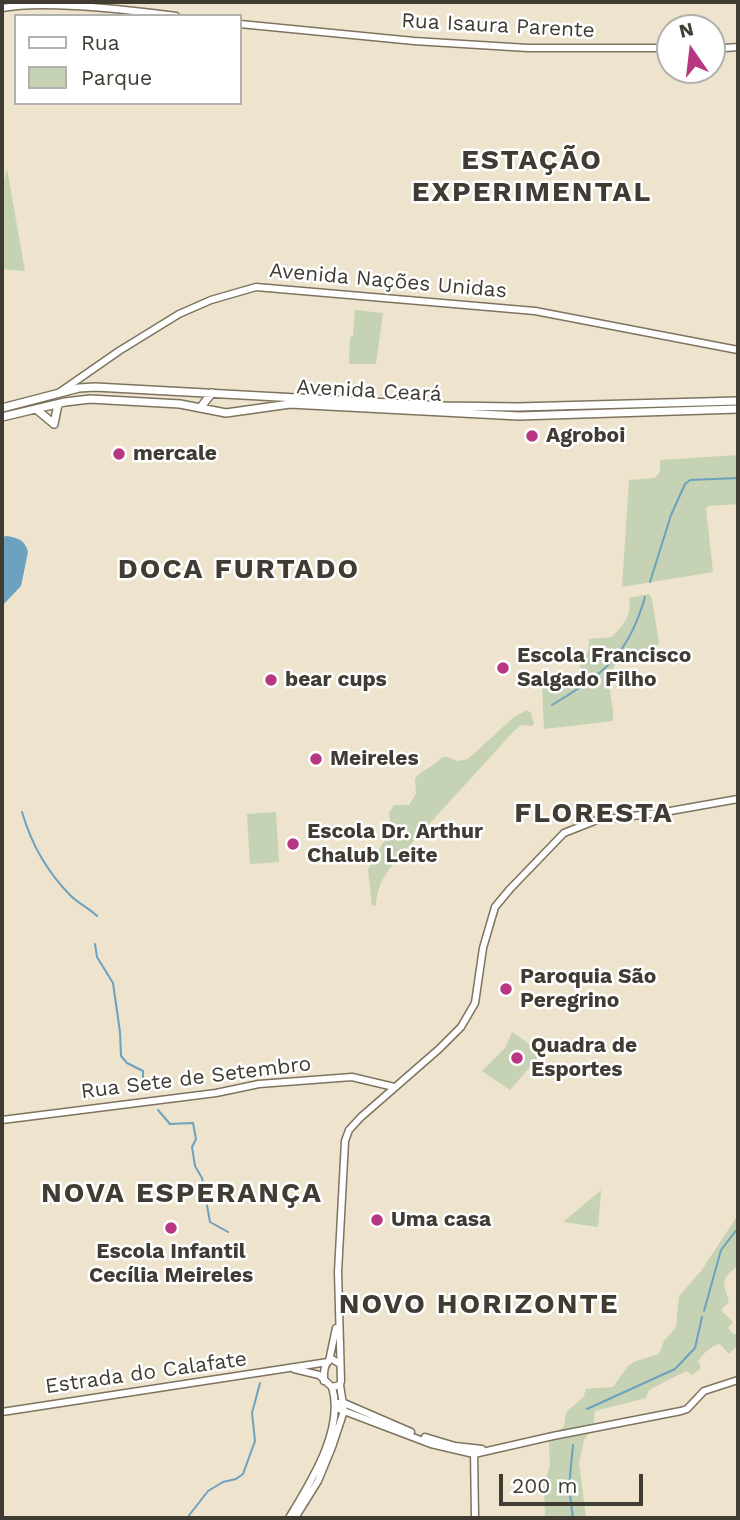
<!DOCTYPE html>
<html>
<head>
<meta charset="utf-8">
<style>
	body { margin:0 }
	#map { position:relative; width:740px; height:1520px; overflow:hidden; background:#eee3cc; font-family:"Work Sans",sans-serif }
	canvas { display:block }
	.frame { position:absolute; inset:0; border:4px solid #403c33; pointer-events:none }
	.legend { position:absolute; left:14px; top:14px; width:228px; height:91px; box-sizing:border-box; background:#fff; border:2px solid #b3b1ad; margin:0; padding:9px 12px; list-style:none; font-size:21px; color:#403c33 }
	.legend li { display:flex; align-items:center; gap:14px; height:35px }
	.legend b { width:35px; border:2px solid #b3b1ad }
	.north { position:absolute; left:656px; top:14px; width:70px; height:70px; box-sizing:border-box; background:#fff; border:2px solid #b3b1ad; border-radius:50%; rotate:346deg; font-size:19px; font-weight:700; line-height:28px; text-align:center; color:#403c33 }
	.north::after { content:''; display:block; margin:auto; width:24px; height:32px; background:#b73782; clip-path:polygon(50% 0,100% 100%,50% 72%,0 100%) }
	.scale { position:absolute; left:499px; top:1474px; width:144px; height:32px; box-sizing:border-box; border:4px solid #403c33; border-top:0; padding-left:9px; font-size:21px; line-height:24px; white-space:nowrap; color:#403c33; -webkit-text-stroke:5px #fff; paint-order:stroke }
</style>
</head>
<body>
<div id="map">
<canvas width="740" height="1520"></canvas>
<div class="frame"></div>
<ul class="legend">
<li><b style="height:9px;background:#fff"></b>Rua</li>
<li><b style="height:19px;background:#c5d2b3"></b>Parque</li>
</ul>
<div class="north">N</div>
<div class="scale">200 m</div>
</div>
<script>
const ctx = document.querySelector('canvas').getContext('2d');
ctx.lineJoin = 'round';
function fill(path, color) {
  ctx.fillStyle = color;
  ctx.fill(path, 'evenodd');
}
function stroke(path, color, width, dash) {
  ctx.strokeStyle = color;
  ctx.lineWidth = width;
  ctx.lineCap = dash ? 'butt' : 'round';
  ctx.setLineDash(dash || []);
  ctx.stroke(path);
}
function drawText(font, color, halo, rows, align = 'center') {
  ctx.font = font + ' "Work Sans",sans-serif';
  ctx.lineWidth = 5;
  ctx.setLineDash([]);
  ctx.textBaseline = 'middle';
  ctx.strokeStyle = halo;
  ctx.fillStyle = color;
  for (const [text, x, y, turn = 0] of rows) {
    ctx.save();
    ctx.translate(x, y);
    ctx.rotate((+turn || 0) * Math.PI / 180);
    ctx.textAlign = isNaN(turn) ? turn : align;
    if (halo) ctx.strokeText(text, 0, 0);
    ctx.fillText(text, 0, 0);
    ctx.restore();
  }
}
fill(new Path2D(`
	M7 169 25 271 2 269V190Z
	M355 310 383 313 376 364H349L350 337 353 336Z
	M738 455V504L708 506 706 509 713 572 622 587 629 480 655 478 660 472V460Z
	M649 594 652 599 659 643C650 657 626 650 615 665 603 683 615 702 613 721L544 729 542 685 579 680 581 661C589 654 589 648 589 639L612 637C624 624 632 616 629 598Z
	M527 710 531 713 534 724 532 726 521 725 513 732 400 856C386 872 377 884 376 905L372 906 368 869 384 841 390 821 389 813 394 805H409L416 794 415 779C422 769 434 767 441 758L446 757 458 761 468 759 514 717Z
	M276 812 279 862 250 864 247 814Z
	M512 1032 542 1053 510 1090 482 1071 505 1048Z
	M601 1190 598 1227 563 1222Z
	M738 1215V1265C718 1283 724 1280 729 1302L721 1310 733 1322 728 1328 733 1334H738V1345L729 1354 720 1344C710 1346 703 1354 698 1361L701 1368 692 1375 686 1371 649 1390 646 1398 595 1411 593 1428 584 1440 579 1463 586 1518H545L544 1485 550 1465 549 1442 557 1431 564 1427 566 1412 583 1398 586 1389 613 1387 628 1366 636 1361 659 1354 664 1341 676 1327 679 1296 701 1271Z`), '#c5d2b3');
fill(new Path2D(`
	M7 536C18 538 25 540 28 552L21 586 2 606V537Z`), '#6ca1bf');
stroke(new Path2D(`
	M650 582 671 515 685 484 690 480 738 478
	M552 705C603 674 628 657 645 597
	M22 812C31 843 48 873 71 896 78 903 89 908 97 916
	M95 944 97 957 113 983 120 1032 121 1056 127 1063 143 1071V1078
	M158 1110 170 1124 193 1123 196 1139 192 1147 195 1166 202 1178 210 1222 228 1232
	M704 1311 721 1250 738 1228
	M587 1409 675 1369 695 1348 702 1317
	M187 1518 208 1491 223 1482 236 1479 243 1474 255 1441 252 1413 260 1383
	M573 1518 569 1487 573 1445`), '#6ca1bf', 2);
const secondary = new Path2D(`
	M2 8C45 0 130 10 176 16
	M240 24 414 41 528 48H670
	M712 49 738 47
	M60 392 119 351 179 314 211 300 256 287 535 311 738 350
	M2 1120 216 1093 259 1084 352 1077 394 1087
	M329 1361 336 1328
	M294 1369 319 1375 332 1387 340 1385 341 1381 338 1272 345 1141 349 1130 361 1117 439 1049 461 1027 475 1003 483 948 495 907 510 889 564 833 597 820 659 813 738 799
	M324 1381C324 1373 323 1363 332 1359L340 1364
	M336 1403H344L411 1432
	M336 1408 431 1444 474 1454 553 1436 681 1411 687 1409 704 1391 738 1380
	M2 1412 328 1362
	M425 1437 455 1446 482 1449
	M474 1450 475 1518
	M289 1518C310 1483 345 1429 332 1387
	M295 1518 318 1481 332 1447 344 1411 340 1385`);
const primary = new Path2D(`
	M2 408 79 388 95 387 444 406 518 407 738 401
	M200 408 212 393
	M36 409 54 424
	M2 417 65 402 90 399 180 404 226 413 290 404 519 416 738 409
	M54 424 58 404`);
stroke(secondary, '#7d735f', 9);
stroke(primary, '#7d735f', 10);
stroke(secondary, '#fff', 6);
stroke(primary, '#fff', 7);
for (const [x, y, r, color] of [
	[532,436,7,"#b73782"],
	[119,454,7,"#b73782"],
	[503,668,7,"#b73782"],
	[271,680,7,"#b73782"],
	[316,759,7,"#b73782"],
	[293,844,7,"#b73782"],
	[506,989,7,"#b73782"],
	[517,1058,7,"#b73782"],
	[377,1220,7,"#b73782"],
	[171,1228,7,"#b73782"]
]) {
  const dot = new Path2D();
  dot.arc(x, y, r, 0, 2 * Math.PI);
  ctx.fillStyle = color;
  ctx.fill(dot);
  stroke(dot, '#fff', 2.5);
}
drawText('21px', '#403c33', '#fff', [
	["Rua Isaura Parente",498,26,3],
	["Avenida Nações Unidas",388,281,5],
	["Avenida Ceará",369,391,3],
	["Rua Sete de Setembro",196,1078,-7],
	["Estrada do Calafate",146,1373,-8]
]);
drawText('bold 21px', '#403c33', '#fff', [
	["Agroboi",546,436],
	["mercale",133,454],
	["Escola Francisco",517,656],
	["Salgado Filho",517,680],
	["bear cups",285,680],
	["Meireles",330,759],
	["Escola Dr. Arthur",307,832],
	["Chalub Leite",307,856],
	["Paroquia São",520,977],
	["Peregrino",520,1001],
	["Quadra de",531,1046],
	["Esportes",531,1070],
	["Uma casa",391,1220],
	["Escola Infantil",171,1252,"center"],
	["Cecília Meireles",171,1276,"center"]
], 'left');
ctx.letterSpacing = '2px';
drawText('bold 28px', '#403c33', '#fff', [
	["ESTAÇÃO",532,161],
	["EXPERIMENTAL",532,193],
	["DOCA FURTADO",239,570],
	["FLORESTA",594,814],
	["NOVA ESPERANÇA",182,1194],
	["NOVO HORIZONTE",479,1305]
]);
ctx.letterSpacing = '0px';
</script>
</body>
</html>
